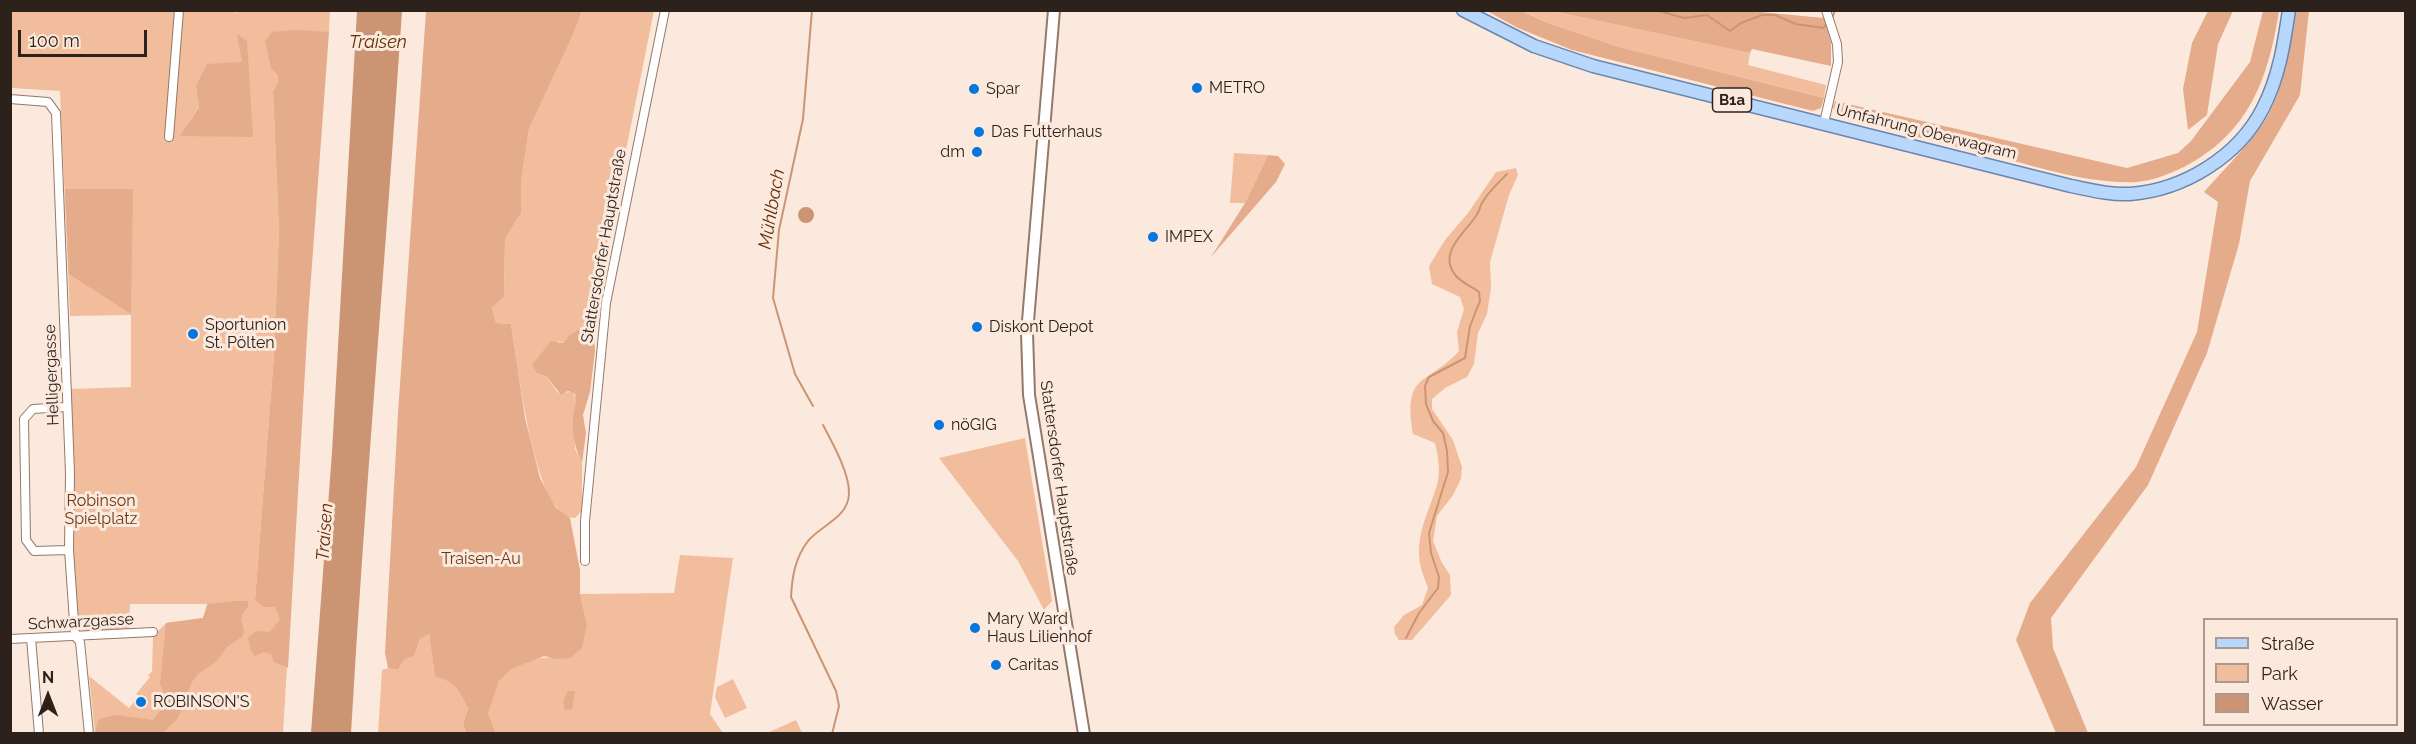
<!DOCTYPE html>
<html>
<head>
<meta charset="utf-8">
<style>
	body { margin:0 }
	#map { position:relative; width:2416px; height:744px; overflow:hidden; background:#fce9de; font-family:Raleway,sans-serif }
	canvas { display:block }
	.frame { position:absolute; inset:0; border:12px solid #2d221b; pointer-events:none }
	.legend { position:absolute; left:2203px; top:618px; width:195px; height:108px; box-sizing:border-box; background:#fce9de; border:2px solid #a99990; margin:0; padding:8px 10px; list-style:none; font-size:18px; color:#2d221b }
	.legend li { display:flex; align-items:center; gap:12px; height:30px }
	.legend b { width:30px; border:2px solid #a99990 }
	.north { position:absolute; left:18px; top:666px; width:60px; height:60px; -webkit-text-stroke:4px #fce9de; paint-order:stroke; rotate:0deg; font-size:16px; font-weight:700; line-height:24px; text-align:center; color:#2d221b }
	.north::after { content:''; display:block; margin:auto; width:21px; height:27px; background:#2d221b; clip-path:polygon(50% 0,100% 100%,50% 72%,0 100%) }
	.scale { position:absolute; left:18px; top:30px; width:129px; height:27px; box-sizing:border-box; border:3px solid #2d221b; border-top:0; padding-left:8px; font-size:18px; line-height:21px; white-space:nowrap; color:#2d221b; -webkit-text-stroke:4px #fce9de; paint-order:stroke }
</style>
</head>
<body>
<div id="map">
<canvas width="2416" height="744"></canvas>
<div class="frame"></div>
<ul class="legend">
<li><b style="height:8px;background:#b8d7fd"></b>Straße</li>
<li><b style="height:16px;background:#f2bd9c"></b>Park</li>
<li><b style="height:16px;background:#cb9573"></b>Wasser</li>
</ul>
<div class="north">N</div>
<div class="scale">100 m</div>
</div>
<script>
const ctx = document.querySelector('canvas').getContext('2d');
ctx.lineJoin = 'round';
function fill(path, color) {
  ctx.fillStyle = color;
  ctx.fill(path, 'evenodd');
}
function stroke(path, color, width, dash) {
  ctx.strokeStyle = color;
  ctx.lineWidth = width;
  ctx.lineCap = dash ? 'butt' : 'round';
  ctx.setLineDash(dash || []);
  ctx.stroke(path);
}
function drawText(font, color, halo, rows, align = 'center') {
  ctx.font = font + ' Raleway,sans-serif';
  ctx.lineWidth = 6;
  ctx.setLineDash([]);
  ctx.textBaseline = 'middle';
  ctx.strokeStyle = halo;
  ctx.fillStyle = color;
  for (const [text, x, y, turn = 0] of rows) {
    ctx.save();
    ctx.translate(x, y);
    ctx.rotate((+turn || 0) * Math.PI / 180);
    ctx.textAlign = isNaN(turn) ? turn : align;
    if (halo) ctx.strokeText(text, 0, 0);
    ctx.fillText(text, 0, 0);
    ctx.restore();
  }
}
fill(new Path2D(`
	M234 10 330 11 329 32H272L278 75V82L273 91 279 231 274 354 255 600H291L283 733H95L89 676 129 708 139 696 136 694 150 677 148 676 152 671 153 636 166 623 203 618 207 604H130L129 629 85 631 78 624 72 550 71 389 131 387V315L70 316 60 91 11 88 10 11H177L178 72 183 11H229L237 13ZM243 63 181 136 199 106 196 86Z
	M582 11H654L600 279C597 299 598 317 594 336 583 326 571 330 563 343L558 341 537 373 547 377 558 393 572 392 577 399 573 419 575 449 582 463V504L581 512 575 518C533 521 517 356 511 324L496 323 492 308 504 297 505 239 521 213V182L529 129 573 35Z
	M1523 11H1552L1750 53 1748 65 1826 85 1824 98 1619 47 1548 23Z
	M1234 153 1268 155 1245 203H1230Z
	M1516 168 1518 175 1509 195 1490 262 1491 288 1487 314 1478 333 1474 364 1467 377 1445 388 1432 399V409L1453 440 1462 467 1461 479 1453 495 1437 516 1433 541 1442 563 1450 575 1451 595 1412 640H1399L1395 634 1394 627 1404 615 1422 605 1428 588C1423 575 1418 562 1419 548 1420 526 1431 505 1437 485 1441 472 1438 456 1435 443L1413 434C1403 371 1426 387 1459 351L1457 332 1464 309 1460 297 1432 284 1429 266 1445 240 1468 213 1496 172Z
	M1025 438 1052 601 1044 610 1018 561 939 458Z
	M680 555 733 558 710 714 723 733H496L488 713C491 703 493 690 499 681 509 665 537 654 554 659L587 624 580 594 674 593Z
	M429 634 435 676C455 680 460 692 468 709L463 723 466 733 378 734 382 670 388 668 398 670 404 660 414 656 420 639Z
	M733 679 747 708 725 718 715 697 717 687Z
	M796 720 802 733H767Z`), '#f2bd9c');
fill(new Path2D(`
	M426 11H582L573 35 529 129 521 182V213L505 239 504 297 492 308 496 323 511 324 525 418 540 478 556 508 570 518 580 570V594L587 624 582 648 570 658 554 659 544 656 511 669 499 681 488 713 496 733H466L463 723 468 709C460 692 455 680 435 677L429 634 420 639 414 656 404 660 398 670 388 668 385 653 398 413Z
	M1487 11H1522L1548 23 1619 47 1824 98 1821 108 1813 111 1572 50 1518 28Z
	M1750 11 1824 18 1831 42V66L1752 49 1750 53 1552 11Z
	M2208 11H2233L2218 44 2207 115 2188 130 2183 89 2192 43Z
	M2263 11H2279C2268 80 2249 133 2184 167 2169 174 2152 181 2136 182 2090 184 2046 169 2002 158 1947 144 1892 131 1838 117L1833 108 1835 101 2127 168 2178 153 2191 141 2250 62Z
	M2294 11H2309L2300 95 2250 181 2239 244 2207 353 2148 485 2051 618 2053 648 2088 733H2056L2016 640 2030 603 2136 467 2197 332 2218 202 2204 192C2223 170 2259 135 2271 109 2286 79 2289 44 2294 11Z
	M295 30 329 32 308 319 288 668 274 662 271 654 264 652 255 656 251 651 248 638 256 631 270 632 280 619 275 607H263L255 600 274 354 279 231 273 91 278 82V75L271 68 265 41 272 32Z
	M237 34 247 41 253 137 180 136 199 107 196 86 207 64 242 62Z
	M1268 155 1278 156 1285 164 1276 182 1211 257 1245 203Z
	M65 189H133L131 314 69 274Z
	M580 329H584L594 336 595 351 590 392 583 415 586 433 582 463C575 449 572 435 573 419 573 410 578 403 575 394L568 391 561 395 547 377 537 373 532 365 551 341 563 343 569 335Z
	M236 601H248V607L243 613 241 621 244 629 243 636 227 647 216 662 198 674 192 682 178 718 162 734H100L95 731 99 719 116 715 153 720 168 701 160 684 166 623 203 618 208 604Z
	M568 691H575L572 709 565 710 563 702Z`), '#e4ac8a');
fill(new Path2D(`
	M357 11H402C386 252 365 492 351 733H311L332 452Z
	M798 215a8 8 0 1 1 16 0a8 8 0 1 1-16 0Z`), '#cb9573');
stroke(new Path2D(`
	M812 10 803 119 779 230 773 298 795 374 813 406
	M1656 10 1684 18 1707 15 1730 31 1741 23 1762 15H1775L1796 24 1823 28 1828 23
	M1832 19 1835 10
	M823 425C832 442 850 474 849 494 848 518 821 525 808 541 795 558 792 577 791 597L836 691 839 706 832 734
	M1406 638 1419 613 1438 588 1439 577 1431 553 1429 533 1448 472 1447 451 1443 433 1433 421 1426 404 1425 386 1429 377 1465 358 1470 326 1480 301 1479 292C1473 287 1462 283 1456 276 1437 253 1464 234 1476 216 1479 212 1480 207 1482 203 1488 192 1498 183 1507 174`), '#cb9573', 2);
const street = new Path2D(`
	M10 99 48 102 56 113 70 473 69 550 75 636 80 642 89 734
	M1824 123 1838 62 1837 44 1826 10
	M169 137 179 10
	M66 407 33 409 24 419 26 540 34 551 69 550
	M585 561V521L606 303 665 10
	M31 638 39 734
	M10 639 153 632`);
const secondary = new Path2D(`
	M1054 10 1027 333 1029 395 1084 734`);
const primary = new Path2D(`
	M1463 10 1534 46 1593 66 2071 186C2091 190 2110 195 2130 194 2184 190 2239 156 2263 108 2279 77 2284 44 2289 10`);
stroke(street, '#947968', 10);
stroke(secondary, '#947968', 14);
stroke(primary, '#6986ad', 15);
stroke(street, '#fff', 8);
stroke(secondary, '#fff', 10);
stroke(primary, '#b8d7fd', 12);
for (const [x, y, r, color] of [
	[1197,88,6,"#0576dd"],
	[974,89,6,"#0576dd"],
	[979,132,6,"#0576dd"],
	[977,152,6,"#0576dd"],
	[1153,237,6,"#0576dd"],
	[977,327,6,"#0576dd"],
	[193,334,6,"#0576dd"],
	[939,425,6,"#0576dd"],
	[975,628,6,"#0576dd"],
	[996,665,6,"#0576dd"],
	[141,702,6,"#0576dd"]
]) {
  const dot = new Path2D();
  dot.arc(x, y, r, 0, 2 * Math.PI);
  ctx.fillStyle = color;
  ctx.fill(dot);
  stroke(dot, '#fce9de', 2);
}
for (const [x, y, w] of [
	[1732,100,39]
]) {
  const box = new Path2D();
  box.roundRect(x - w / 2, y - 12, w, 24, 4.5);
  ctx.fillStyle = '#fce9de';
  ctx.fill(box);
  stroke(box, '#2d221b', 1.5);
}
drawText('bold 15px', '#2d221b', null, [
	["B1a",1732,100]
]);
drawText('16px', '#2d221b', '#fce9de', [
	["METRO",1209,88],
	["Spar",986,89],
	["Das Futterhaus",991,132],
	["dm",965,152,"right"],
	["IMPEX",1165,237],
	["Sportunion",205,325],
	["St. Pölten",205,343],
	["Diskont Depot",989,327],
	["nöGIG",951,425],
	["Mary Ward",987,619],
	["Haus Lilienhof",987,637],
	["Caritas",1008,665],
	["ROBINSON'S",153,702]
], 'left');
drawText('16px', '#2d221b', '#fce9de', [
	["Umfahrung Oberwagram",1926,132,14],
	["Stattersdorfer Hauptstraße",604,246,-80],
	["Helligergasse",52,375,-92],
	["Stattersdorfer Hauptstraße",1059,478,82],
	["Schwarzgasse",81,622,-3]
]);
drawText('16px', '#6b3812', '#fce9de', [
	["Robinson",101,501],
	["Spielplatz",101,519],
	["Traisen-Au",481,559]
]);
drawText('italic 18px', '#622f06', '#fce9de', [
	["Traisen",378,43],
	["Mühlbach",772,209,-80],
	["Traisen",325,532,-86]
]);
</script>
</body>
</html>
